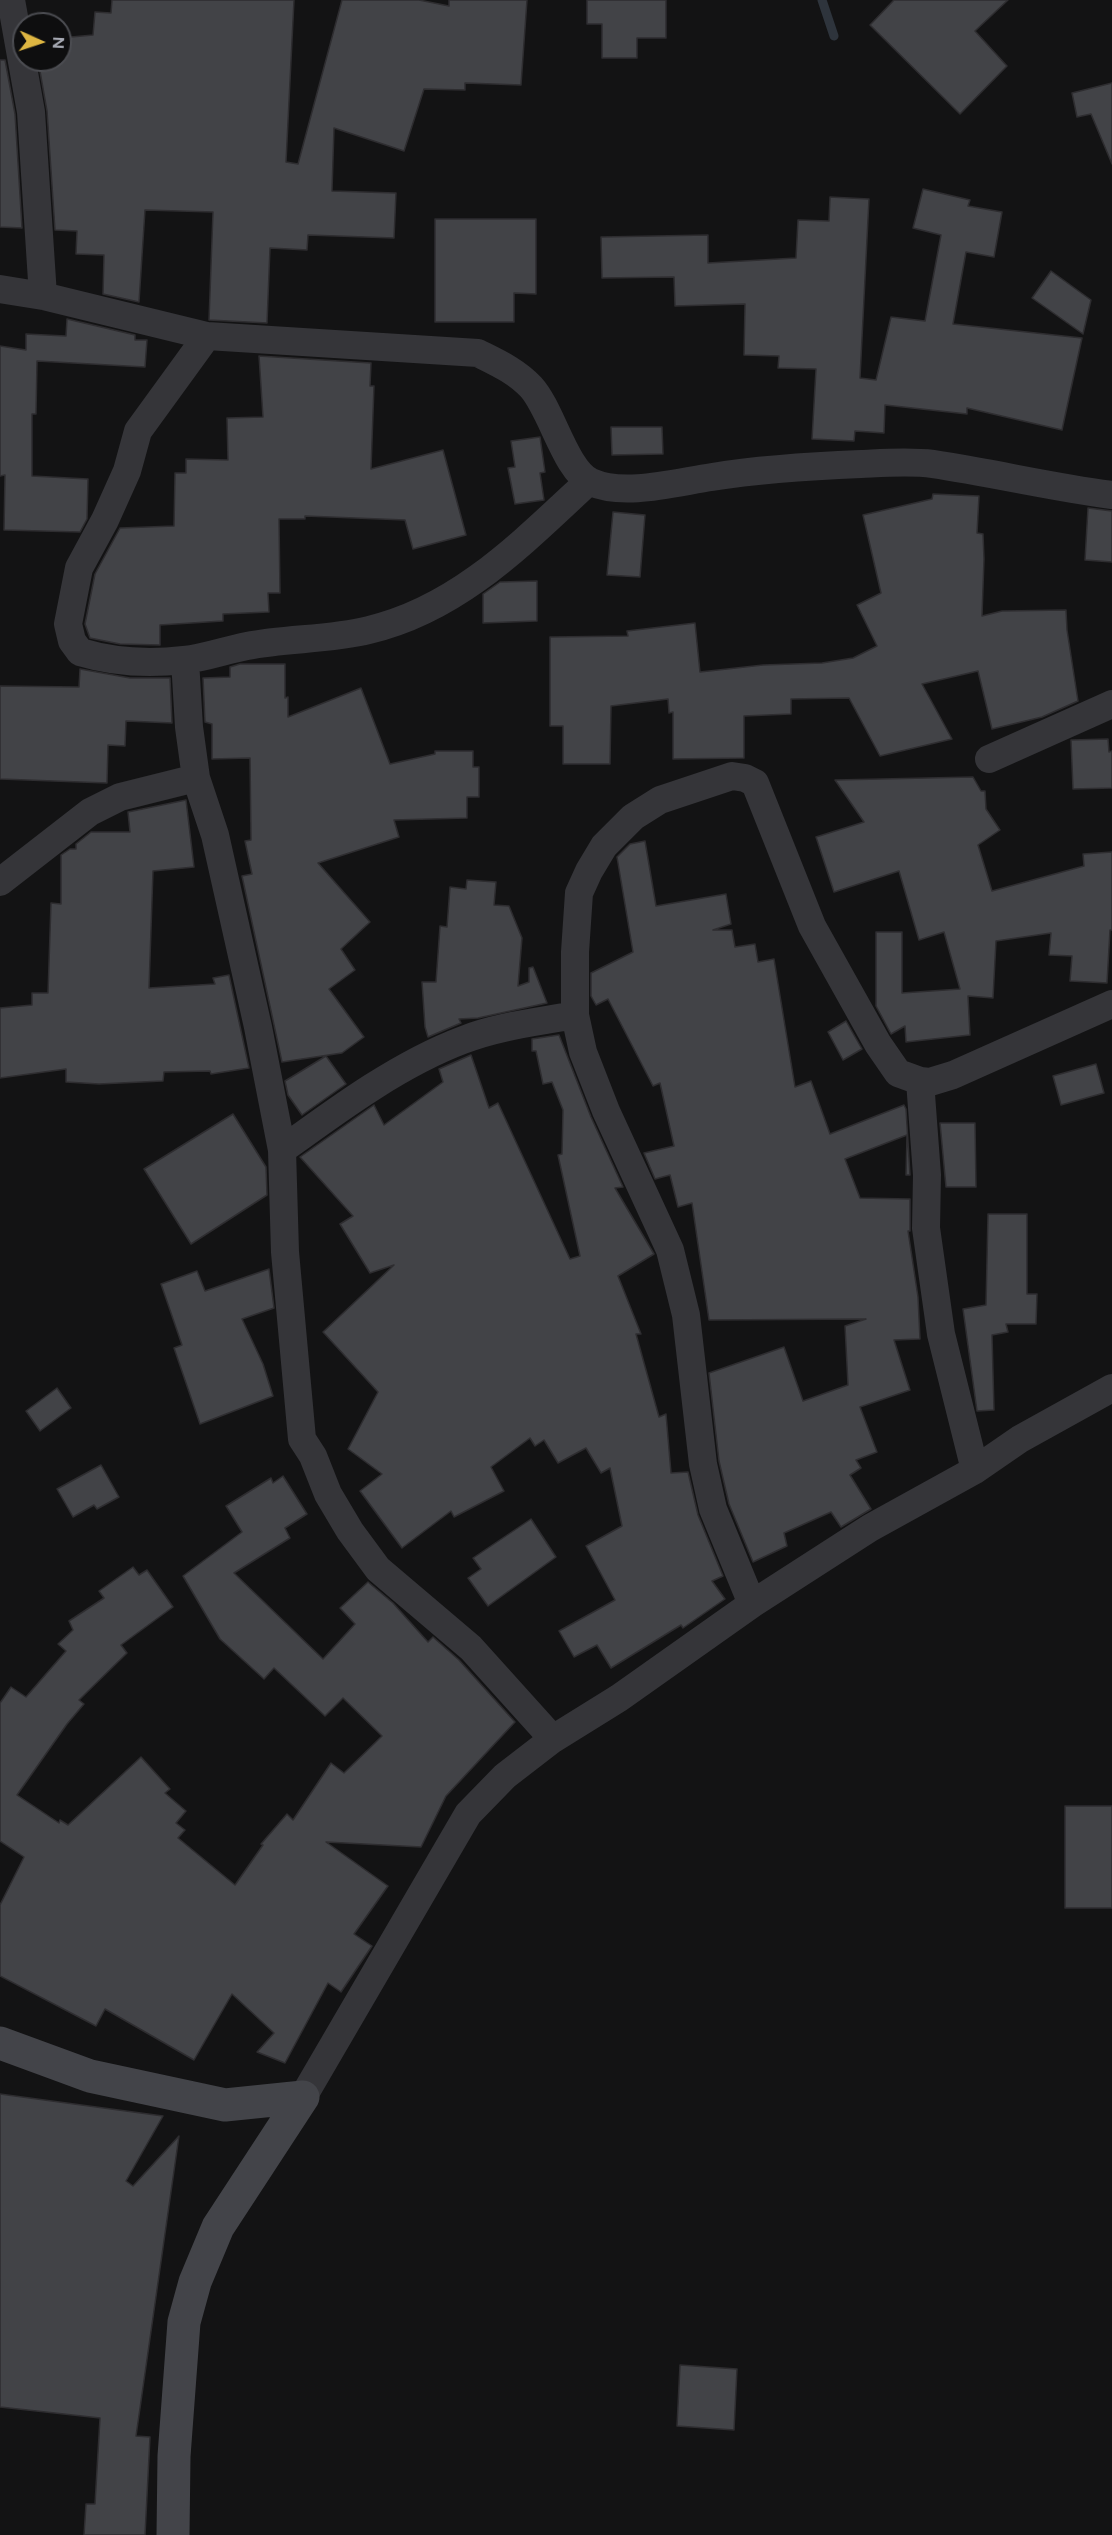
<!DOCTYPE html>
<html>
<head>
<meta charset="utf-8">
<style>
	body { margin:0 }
	#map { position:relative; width:1112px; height:2535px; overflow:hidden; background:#131314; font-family:Figtree,sans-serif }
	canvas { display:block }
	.north { position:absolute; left:12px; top:12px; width:60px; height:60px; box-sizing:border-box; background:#0e0e0f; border:2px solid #4b4c51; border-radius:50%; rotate:93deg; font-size:16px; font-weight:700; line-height:24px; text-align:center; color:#a6a9b3 }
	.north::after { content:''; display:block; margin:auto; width:21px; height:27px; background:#deb642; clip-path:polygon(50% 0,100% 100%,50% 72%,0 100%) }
</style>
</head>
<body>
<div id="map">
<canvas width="1112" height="2535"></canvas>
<div class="north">N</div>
</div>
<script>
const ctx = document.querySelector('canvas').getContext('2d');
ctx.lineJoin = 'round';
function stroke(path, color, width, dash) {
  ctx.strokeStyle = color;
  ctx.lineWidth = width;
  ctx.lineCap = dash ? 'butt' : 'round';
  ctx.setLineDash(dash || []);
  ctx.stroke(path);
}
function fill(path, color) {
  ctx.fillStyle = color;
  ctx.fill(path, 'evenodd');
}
stroke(new Path2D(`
	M822 0 834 36`), '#2e343c', 9);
const building = new Path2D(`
	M112 0H294L286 162 298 164 342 0H419L449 6V0H527L521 85 465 83V90L424 89 404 151 334 128 332 191 396 193 394 238 308 235 307 250 270 248 267 323 209 320 213 212 145 210 139 302 103 294 104 255 76 254 77 231 55 230 47 111 38 60H60V38L93 35 95 12 111 13Z
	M587 0H666V38H637V58H602V24H587Z
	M894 0H1008L975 31 1007 66 960 114 870 25Z
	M0 60H5L15 114 22 228 0 227Z
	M1112 83V164L1091 114 1077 117 1072 93Z
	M923 189 970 200 968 206 1002 212 994 257 966 252 953 324 1082 338 1062 430 967 408V414L885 405 884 433 855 431 854 441 812 439 816 369 778 368 779 356 744 355 745 304 675 306 674 277 602 278 601 237 708 235V263L796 258 798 220 829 221 830 197 869 199 860 378 876 380 891 317 925 321 941 235 913 228Z
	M435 219H536V294L514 293V322H435Z
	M1051 271 1091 300 1083 334 1032 298Z
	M67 319 135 335V340H147L145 367 37 361 36 414H32V476L88 479 87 519 80 532 4 530 5 475 0 476V346L26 350V334L66 336Z
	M259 356 371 363 370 386H374L371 469 443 450 466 535 413 549 405 520 305 516V519H279L280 593H268L269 612 223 614V621L160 625V645L120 644 90 638 85 624 95 574 120 528 174 526 175 473H186V459L228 460 227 418 263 417Z
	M611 427H662L663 454 612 455Z
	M540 437 545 472 540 473 544 500 515 504 508 468 515 467 511 441Z
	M933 494 979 496 977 533 983 534 984 559 982 616 1002 611 1066 610 1067 630 1078 701 1042 717 992 729 978 671 922 684 952 739 880 756 849 698 791 699V714L744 716V758L673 759V712L669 713 668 699 611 706 610 764H563V726H550V637L628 636 627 631 695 623 700 672 763 665 822 663 853 658 877 646 857 605 881 593 863 515 932 499Z
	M1088 508 1112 511V562L1085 560Z
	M613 512 645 515 640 577 607 575Z
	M537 581V621L483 623V594L500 582Z
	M240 664H285V698L288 697V717L361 688 390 764 435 754V751H473V767H479V797H467V818L394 820 399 837 318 863 370 922 341 949 355 970 329 989 364 1037 342 1053 282 1062 242 876 252 874 245 841 251 840 250 758 212 759V724L205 722 203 678 230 677V667Z
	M80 669 130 678H170L172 723 126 721 125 746 108 745 107 783 0 779V686L79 687Z
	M1108 739 1109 752 1112 751V788L1073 789 1071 740Z
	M973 777 981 791H985L986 809 1000 830 978 845 992 891 1084 866 1083 854 1112 852V930H1110L1107 983 1070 981 1072 956 1049 955 1051 933 996 941 993 998 968 996 970 1035 906 1042 905 1026 891 1034 876 1006V932H902V993L960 989 944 932 919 940 899 871 834 892 816 837 864 822 835 780Z
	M186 800 194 867 153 871 149 988 215 984 213 978 229 975 249 1068 211 1074 210 1071 164 1072 163 1081 99 1084 66 1082V1069L0 1078V1008L32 1005V993H48L51 903 61 904V855L70 849H76V844L91 832H130L128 812Z
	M645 841 656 906 726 894 731 924 713 930H732L735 947 755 944 758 962 774 959 795 1087 811 1081 830 1134 904 1105 906 1109 910 1175H906L907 1135 845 1159 860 1198 910 1199V1231H908L918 1297 920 1339 894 1340 910 1390 860 1407 877 1452 856 1460 861 1468 850 1475 871 1509 841 1527 831 1512 784 1533 787 1546 753 1562 729 1504 719 1461 709 1373 784 1347 803 1401 848 1385 845 1326 866 1319 709 1320 692 1203 678 1207 670 1175 655 1179 644 1153 674 1146 660 1083 653 1086 608 999 596 1005 591 996V973L633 952 617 857 630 844Z
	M467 880 496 882 494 905 509 906 522 938 518 986 529 982V968L533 967 547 1003 478 1018 459 1019 461 1023 428 1037 425 1027 422 982H436L440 926 447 927 450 887 466 889Z
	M846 1021 862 1049 843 1060 828 1032Z
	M559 1035 591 1117 623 1187 615 1188 654 1254 618 1276 641 1334H636L659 1417 666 1414 671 1473 688 1472 698 1515 723 1576 712 1581 725 1599 683 1628 681 1625 611 1668 597 1645 574 1657 559 1631 615 1600 586 1546 622 1526 610 1468 601 1473 586 1448 558 1463 544 1440 535 1446 530 1438 491 1467 504 1491 454 1517 451 1511 402 1548 360 1491 382 1474 348 1449 378 1392 323 1332 394 1265 370 1273 340 1224 353 1216 300 1157 374 1105 384 1125 443 1082 439 1069 471 1055 489 1108 498 1103 570 1259 580 1256 558 1155 562 1154 563 1110 552 1082 543 1084 536 1051H532V1039Z
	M326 1056 346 1084 302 1115 288 1095 285 1081Z
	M1096 1064 1104 1093 1061 1105 1053 1076Z
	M233 1114 266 1167 267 1195 191 1244 144 1169Z
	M940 1123H975L976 1187H946Z
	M988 1214H1027V1294H1037L1036 1324H1006L1008 1332 992 1335 994 1410 977 1411 963 1309 986 1305Z
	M269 1269 274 1308 242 1319 263 1364 273 1396 200 1424 174 1348 182 1345 161 1284 197 1271 205 1291Z
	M57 1388 71 1408 40 1431 26 1411Z
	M101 1465 119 1497 97 1509 94 1505 73 1517 57 1489Z
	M283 1476 307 1514 285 1528 290 1538 234 1573 323 1659 355 1624 340 1608 368 1582 393 1603 428 1642 433 1637 459 1660 515 1722 446 1796 421 1847 326 1842 388 1886 354 1934 372 1946 341 1992 328 1983 285 2063 257 2052 274 2033 232 1994 194 2060 105 2009 96 2026 0 1976V1905L24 1857 0 1841V1703L11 1687 26 1697 66 1651 58 1644 73 1630 69 1621 104 1598 99 1591 133 1567 139 1575 147 1570 173 1607 121 1645 127 1653 79 1700 84 1704 67 1724 17 1795 59 1823 60 1820 68 1825 141 1757 170 1789 165 1793 186 1811 176 1823 185 1830 178 1838 235 1885 263 1845 261 1844 287 1814 293 1820 331 1763 344 1773 382 1736 343 1698 325 1716 274 1668 264 1679 220 1639 183 1576 242 1532 226 1506 271 1478 273 1483Z
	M531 1519 556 1557 488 1606 468 1578 481 1569 473 1558Z
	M1065 1806H1112V1908H1065Z
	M0 2094 163 2116 126 2181 133 2186 179 2136 136 2436 150 2437 145 2535H84L86 2504H95L100 2418 0 2407Z
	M680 2365 737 2369 734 2430 677 2426Z`);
fill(building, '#424347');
stroke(building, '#2e2d30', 1.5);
stroke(new Path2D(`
	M11 0 31 112 43 296
	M0 289 43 296 207 336 478 353C498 363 516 371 531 387 552 410 565 470 591 482 624 497 677 482 712 477 761 469 811 466 861 464 884 463 910 461 933 464 993 473 1052 487 1112 495
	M207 336 138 431 127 471 105 520 79 568 68 624 72 641 80 652C113 662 150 664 184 660 205 658 226 650 247 646 287 638 329 640 369 630 459 609 523 542 589 481
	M185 660 189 727 196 778 215 835 258 1027 282 1150 285 1252 302 1439 313 1456 328 1494 350 1531 378 1569 471 1648 553 1739
	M989 759 1112 704
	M0 882 90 812 120 797 196 778
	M920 1081 927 1175 926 1228 941 1334 975 1470
	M282 1150C337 1110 399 1064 463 1040 498 1026 538 1022 575 1015
	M752 1604 713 1509 703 1464 686 1315 670 1250 606 1111 583 1052 575 1015V952L579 893 589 871 604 846 633 817 660 800 732 776 745 778 755 783 812 926 878 1044 898 1073 920 1081 930 1082 953 1075 1112 1004
	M303 2097 468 1814 505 1776 553 1739 619 1698 752 1604 870 1528 975 1470 1020 1439 1112 1388`), '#353539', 28);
stroke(new Path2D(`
	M0 2043 90 2076 225 2105 303 2097
	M173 2535 174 2456 184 2322 195 2282 218 2227 303 2097`), '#434449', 33);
</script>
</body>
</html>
